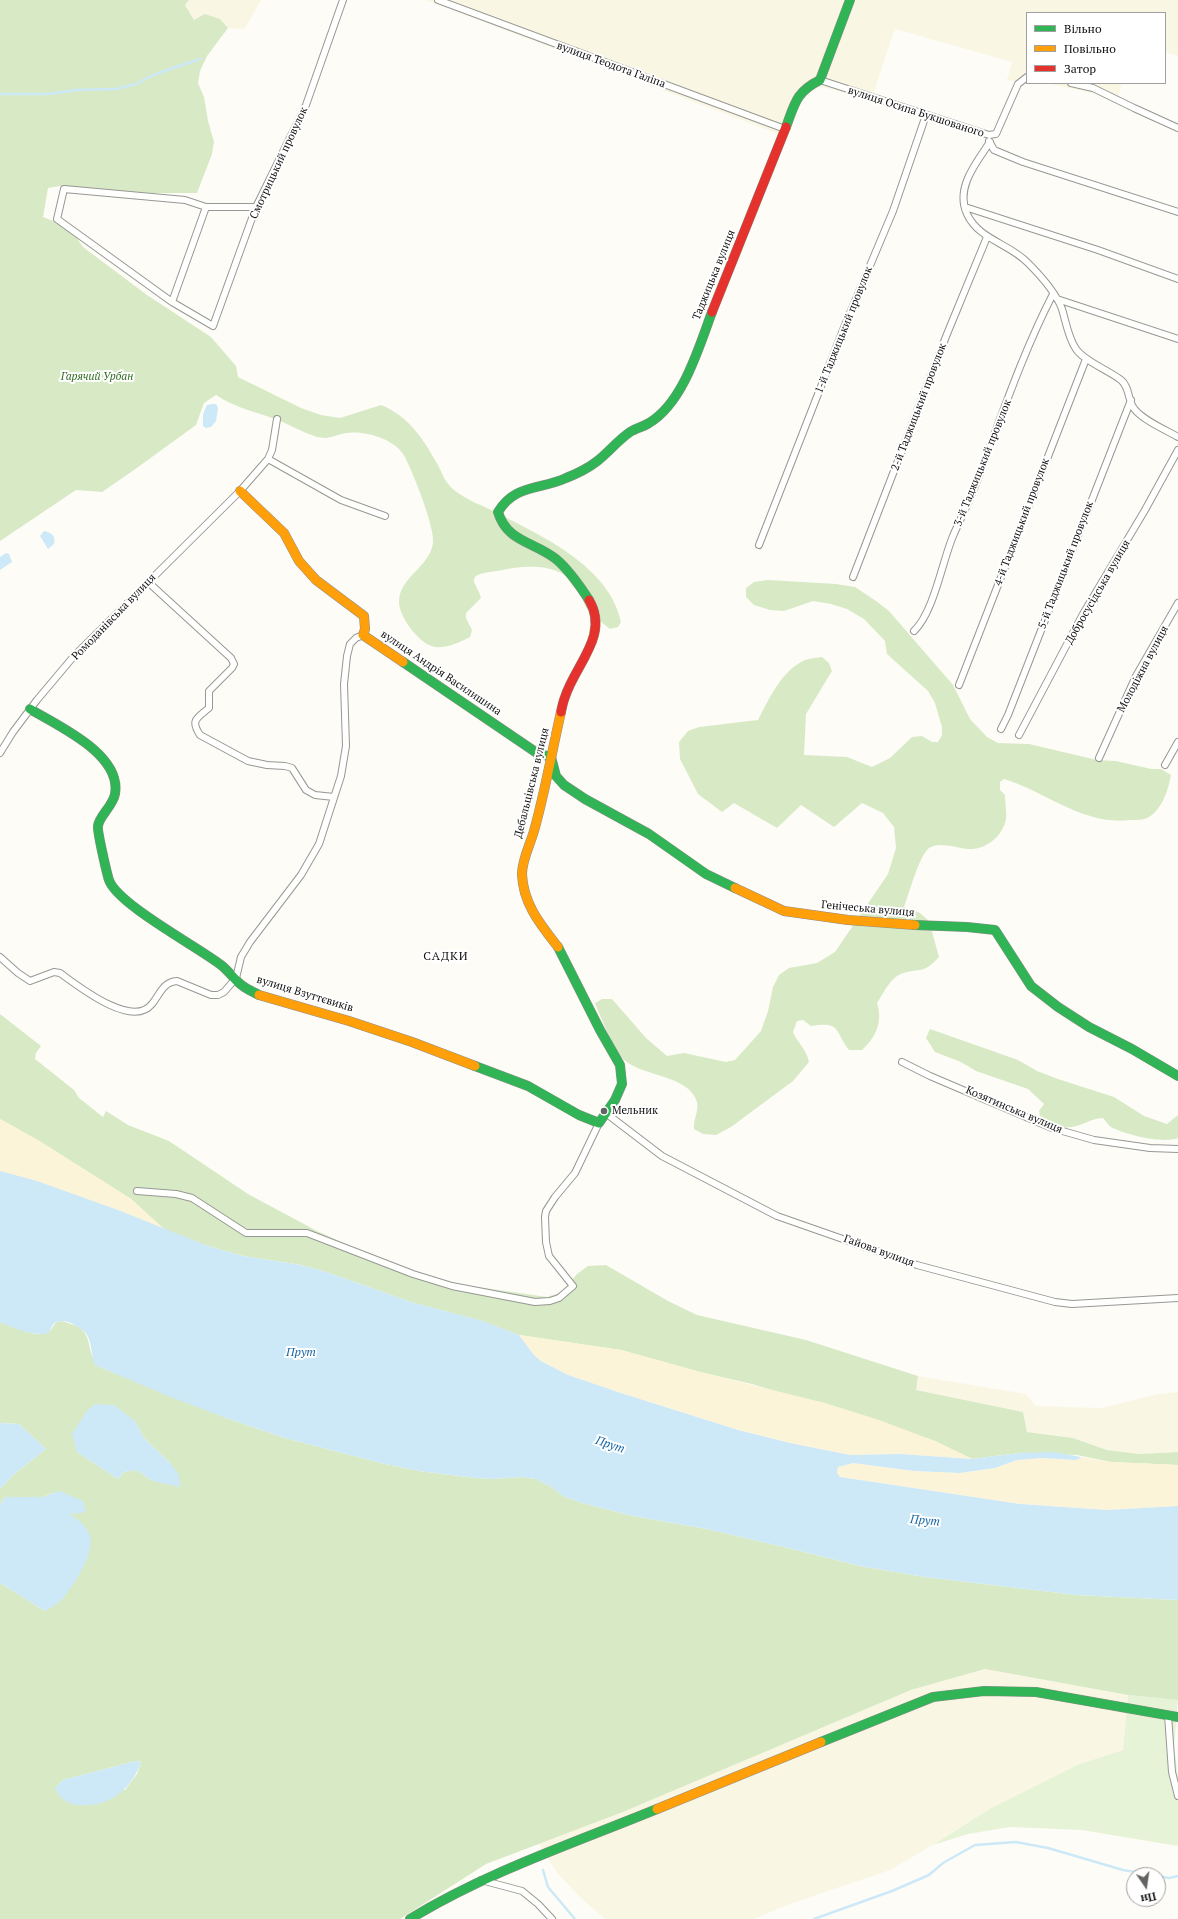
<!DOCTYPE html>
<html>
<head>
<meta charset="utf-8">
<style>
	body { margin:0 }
	#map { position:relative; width:1178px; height:1919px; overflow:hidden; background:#fdfcf7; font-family:"PT Serif",serif }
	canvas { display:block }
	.legend { position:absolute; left:1026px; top:12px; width:140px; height:72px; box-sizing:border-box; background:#fff; border:1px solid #a0a0a0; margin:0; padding:5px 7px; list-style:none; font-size:12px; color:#111 }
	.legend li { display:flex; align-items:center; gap:8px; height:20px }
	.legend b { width:20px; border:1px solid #a0a0a0 }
	.north { position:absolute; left:1126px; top:1867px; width:40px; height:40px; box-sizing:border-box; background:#fff; border:1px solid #a0a0a0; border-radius:50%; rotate:167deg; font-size:11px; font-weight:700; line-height:16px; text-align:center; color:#111 }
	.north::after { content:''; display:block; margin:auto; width:14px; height:18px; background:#646362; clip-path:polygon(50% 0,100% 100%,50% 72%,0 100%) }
</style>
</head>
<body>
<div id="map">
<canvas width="1178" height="1919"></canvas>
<ul class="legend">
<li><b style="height:5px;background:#30b455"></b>Вільно</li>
<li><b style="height:5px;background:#ff9f0a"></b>Повільно</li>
<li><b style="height:5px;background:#e5322d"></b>Затор</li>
</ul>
<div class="north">Пн</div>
</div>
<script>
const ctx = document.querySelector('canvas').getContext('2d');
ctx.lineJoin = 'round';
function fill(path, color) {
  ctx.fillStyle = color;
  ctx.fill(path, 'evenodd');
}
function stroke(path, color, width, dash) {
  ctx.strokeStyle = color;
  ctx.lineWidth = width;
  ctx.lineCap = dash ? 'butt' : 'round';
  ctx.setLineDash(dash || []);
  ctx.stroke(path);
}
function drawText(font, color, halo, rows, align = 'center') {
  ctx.font = font + ' "PT Serif",serif';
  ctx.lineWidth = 4;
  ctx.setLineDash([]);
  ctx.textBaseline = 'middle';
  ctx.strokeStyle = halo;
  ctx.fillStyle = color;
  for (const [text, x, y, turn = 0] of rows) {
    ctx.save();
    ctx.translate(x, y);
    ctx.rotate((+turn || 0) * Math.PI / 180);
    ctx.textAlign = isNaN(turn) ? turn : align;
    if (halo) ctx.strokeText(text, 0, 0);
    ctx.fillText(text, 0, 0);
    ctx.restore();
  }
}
fill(new Path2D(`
	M189 0H261L245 29 228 28 220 19 194 20 185 5Z
	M426 0H1178V56L1165 52V13H1027V83L1007 80 1012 62 895 29 871 101 827 88 806 86 786 137Z
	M1046 83H1122L1116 103 1096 94Z
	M918 1376 1026 1394 1036 1406 1101 1408 1159 1394 1178 1392V1452L1139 1454 1107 1450 1073 1438 1027 1432 1022 1412 915 1390Z
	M985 1669 1128 1695 1123 1750 1077 1765 991 1808 933 1845 890 1870 790 1904 754 1919H605L582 1899 558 1874 539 1844 623 1812 911 1690Z`), '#f9f7e4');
fill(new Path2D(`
	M1128 1695 1178 1700 1174 1747 1178 1777V1846L1082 1830 1010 1827 968 1834 933 1845 991 1808 1077 1765 1123 1750Z`), '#e7f3d7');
fill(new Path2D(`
	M0 0H189L185 5 194 20 205 14 220 19 228 28 207 56 200 71 198 83 204 97 208 121 214 142 212 154 197 193H150L60 186 48 188 43 217 69 227 83 247 147 295 211 337 236 366 238 377 301 408 321 415 340 418 381 405C410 417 423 439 438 465 444 477 444 481 454 490 466 500 484 506 497 513 542 536 610 567 621 622L618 627 610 629C603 623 591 615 587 609 583 603 582 595 579 589 561 561 524 565 497 571 490 572 469 573 475 584 477 589 480 593 481 598L466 613V618L472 630 470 637C460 642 446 649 435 647 420 645 399 617 399 602 399 577 430 567 433 543 435 527 413 473 405 457 396 439 365 430 346 433 332 435 331 441 314 436 302 432 290 425 278 420 257 412 235 408 216 395L204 403 196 425 134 470 102 492 76 490 0 541Z
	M768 580 836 584 855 587 876 601 889 611 953 685 970 719 987 737 998 743 1029 744 1097 760 1116 761 1151 769H1161L1171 775C1168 790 1163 808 1149 817 1145 820 1136 820 1131 820 1083 826 1047 792 1004 779L1000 782V790L1005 795C1005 803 1007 812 1006 819 1003 836 986 850 968 849 957 848 939 841 929 848 919 856 909 894 904 907L920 913 929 921 939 957C923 975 920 967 901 974 890 978 883 994 877 1003 883 1022 876 1037 862 1050H849C834 1031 842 1021 811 1026L803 1020 797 1021 793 1032C798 1044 806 1048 809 1062L793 1081 731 1127 716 1135 703 1134 694 1129C693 1120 699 1111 697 1102 689 1075 644 1077 624 1060 615 1052 600 1016 595 1003L602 999H612L646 1038 667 1056 684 1053 726 1062 735 1060 761 1031 768 1011 773 987 779 975 789 968 817 963 835 952 888 874 896 848 894 827 883 813 862 803 834 827 801 805 777 828 734 803 722 812 698 794 680 759 679 742 688 731 699 727 758 720C769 699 780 674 801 662 807 658 816 658 822 657L829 663 832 671 806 714 804 755 847 757 872 767 890 758 912 737 922 736 932 742H938L942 735V727L935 703 928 691 887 654 885 641 864 619 847 609 831 604 813 601 784 611 770 610 754 605 746 597V588L754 582Z
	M0 1014 41 1046 36 1053 35 1059 74 1090 79 1098 103 1117 106 1111 128 1125 169 1141 248 1194 317 1231 383 1261 450 1283 547 1297 562 1292 577 1274 588 1266 606 1265 668 1301 697 1315 806 1340 918 1376 916 1390 1023 1412 1027 1432 1073 1438 1107 1450 1139 1454 1178 1452V1465L1111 1462 1077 1455 1020 1453 972 1459 935 1441 752 1384 700 1372 621 1350 519 1335 482 1321 414 1303 326 1272 301 1265 243 1256 208 1246 165 1230 131 1199 41 1142 0 1119Z
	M930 1029 1018 1060 1037 1071 1058 1079 1114 1097 1144 1116 1167 1124 1178 1115V1138C1163 1144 1126 1135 1111 1127 1108 1125 1106 1121 1103 1118 1089 1119 1084 1125 1072 1127 1062 1129 1050 1124 1041 1121L1039 1111 1044 1104 1028 1089 976 1071 961 1062 935 1052 926 1038Z
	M62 1321C67 1323 72 1324 77 1326 95 1336 85 1359 102 1368L229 1419 285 1438 381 1463 419 1471 476 1478 492 1479 521 1477 536 1479 550 1486 563 1496 582 1503 633 1516 707 1529 788 1548 860 1566 925 1577 1077 1595 1178 1600V1700L1128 1695 985 1669 911 1690 623 1812 486 1864 400 1919H0V1583L45 1611 62 1599 69 1588 68 1514 53 1493 43 1497H5L0 1505V1489L13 1475 46 1449 19 1424 0 1423V1322C10 1326 39 1339 48 1332 55 1328 52 1322 62 1321ZM135 1421 144 1438 171 1464 153 1481 136 1470 124 1472 118 1479 77 1452ZM136 1761 141 1762 137 1774 125 1790 55 1788 63 1780Z`), '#d8eac5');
fill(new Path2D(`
	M0 1119 41 1142 131 1199 165 1230 118 1210 0 1171Z
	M519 1335 621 1350 700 1372 825 1403 879 1420 935 1441 972 1459 900 1454 850 1455 790 1443 738 1430 624 1394 568 1375 541 1361 534 1355Z
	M1081 1457 1111 1462 1178 1465V1506L1107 1510 1020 1504 840 1477 837 1473 838 1467 853 1463 914 1471 960 1473 995 1468 1017 1460 1041 1458 1077 1460Z`), '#fcf4d9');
fill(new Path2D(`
	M212 404H216L218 408 216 421 211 427 206 428 203 426V414L207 405Z
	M44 531C52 533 56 536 54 544L48 549 40 536Z
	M6 553 9 554 12 562 0 570V557Z
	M0 1171 37 1181 118 1210 208 1246 243 1256 301 1265 326 1272 414 1303 483 1321 519 1335 534 1355 541 1361 568 1375 624 1394 738 1430 790 1443 850 1455 900 1454 972 1459 1020 1453 1054 1452 1081 1457 1077 1460 1041 1458 1017 1460 995 1468 960 1473 914 1471 853 1463 838 1467 837 1473 840 1477 1020 1504 1107 1510 1178 1506V1600L1077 1595 925 1577 860 1566 788 1548 707 1529 633 1516 582 1503 563 1496 550 1486 536 1479 521 1477 492 1479 476 1478 419 1471 381 1463 285 1438 229 1419 173 1398 95 1365C91 1355 92 1343 87 1335 82 1328 66 1318 57 1322 50 1324 52 1333 45 1334 30 1335 13 1328 0 1322Z
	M95 1404 114 1405 135 1421 144 1438 171 1464 179 1475 180 1487 153 1481 136 1470 124 1472 118 1479 77 1452 72 1434 86 1412Z
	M0 1423 19 1424 46 1449 13 1475 0 1489Z
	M59 1491 83 1501 86 1511 81 1513 69 1514C77 1519 85 1524 89 1533 97 1550 74 1586 62 1599 58 1604 50 1608 45 1611L0 1583V1505L5 1497H43Z
	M136 1761 141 1762C132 1789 109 1808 79 1805 67 1804 60 1799 55 1788L63 1780Z`), '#cde8f7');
stroke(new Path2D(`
	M0 94H48L76 90 116 89 136 84 153 75 200 59
	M543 1870 548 1887 575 1919
	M1158 1876 1169 1878 1178 1876
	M814 1919 892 1891 929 1875 943 1863 975 1845 1016 1842 1048 1848 1123 1870 1154 1875`), '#cde8f7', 2.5);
const street = new Path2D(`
	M438 0 785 129
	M820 80 989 135 996 134 1018 84 1027 77
	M1071 83 1093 88 1134 108 1178 128
	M989 141 994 150 1023 162 1178 212
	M990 142C976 163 955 188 967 214 979 240 1009 243 1028 263 1040 275 1056 293 1062 309 1066 322 1068 337 1076 349 1084 361 1108 370 1121 380 1129 386 1128 399 1133 407 1140 419 1166 430 1178 437
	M256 207H206L185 200 64 189 57 219 172 302 213 326 256 207 306 105 343 0
	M965 207 1098 250 1178 279
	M1057 299 1178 339
	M172 302 206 207
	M268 459 341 500 385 516
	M759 545 845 325 893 211 926 115
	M853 577 947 334 987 237
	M148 582 231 658 234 664 232 668 209 691V708C197 718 190 720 200 735L248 761 267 765 285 766 292 768 306 790 315 795 334 797
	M914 631C934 612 942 562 953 536 959 522 966 508 972 494 998 427 1020 358 1053 294
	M959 685 1086 359
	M1001 729 1008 715 1131 400
	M1019 735 1083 614 1145 510 1178 450
	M0 753 13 732 37 700 74 656 240 491 268 459 272 450 277 419
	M1099 758 1136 676 1178 603
	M1165 765 1178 742
	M0 957 18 973 30 981 54 972 60 973C78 986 132 1029 152 1004 160 994 163 982 177 981L211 995H218L224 992 236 978 241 957 250 942 301 875 319 844 341 776 346 746 344 684 347 656 350 644 356 638 363 635
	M902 1062 930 1076 1052 1128 1094 1140 1150 1148 1178 1149
	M607 1114 662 1156 777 1216 917 1265 1055 1302 1072 1304 1178 1298
	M137 1191 176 1194 192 1198 246 1233H307L413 1274 452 1286 535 1302 550 1301 559 1298 573 1286 549 1256 546 1242 545 1217 546 1211 555 1197 575 1173 599 1123
	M1168 1715 1172 1772 1178 1796
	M481 1880 522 1891 538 1904 552 1919`);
const fast = new Path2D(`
	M786 127C795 103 796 92 820 80L850 0
	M589 600C580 586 569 570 556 559 533 541 507 542 498 512 515 484 540 490 566 478 576 474 587 469 596 462 608 453 617 441 630 432 636 428 643 427 649 423 683 403 699 347 712 312
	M403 662 537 753 551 757 556 776 564 785 585 799 649 834 706 874 735 888
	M30 709C58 726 122 754 115 794 113 806 99 816 98 826 97 831 107 874 109 880 117 904 198 947 221 965 229 971 236 982 243 986 248 990 254 992 259 995
	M915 925 967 927 995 930 1031 986 1058 1007 1089 1027 1132 1049 1178 1076
	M475 1066 528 1086 579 1115 599 1123 615 1100 622 1084 620 1065 600 1030 558 947
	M821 1742 933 1697 984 1691 1036 1692 1178 1717
	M410 1919C487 1872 574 1843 657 1809`);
const slow = new Path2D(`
	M240 491 284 533 299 561 316 580 364 616 365 629 363 635 403 662
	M735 888 784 911 848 920 915 925
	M558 947C541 925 523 904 522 874 522 860 530 845 534 831 545 792 552 751 561 712
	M259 995 349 1021 412 1042 475 1066
	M657 1809 821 1742`);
const jam = new Path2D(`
	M712 312 786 127
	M561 712C562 707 563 702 565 697 575 665 610 635 589 600`);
stroke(street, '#979795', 8);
stroke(fast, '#8e8d8b', 10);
stroke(slow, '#8e8d8b', 10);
stroke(jam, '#8e8d8b', 10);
stroke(street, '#fffffe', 6);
stroke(fast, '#30b455', 9);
stroke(slow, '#ff9f0a', 9);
stroke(jam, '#e5322d', 9);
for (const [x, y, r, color] of [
	[604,1111,4,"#646362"]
]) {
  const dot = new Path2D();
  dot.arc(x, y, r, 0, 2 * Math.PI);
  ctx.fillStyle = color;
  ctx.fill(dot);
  stroke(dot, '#fff', 1.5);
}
drawText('11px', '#111', '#fff', [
	["вулиця Теодота Галіпа",611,65,20],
	["вулиця Осипа Букшованого",916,112,18],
	["Смотрицький провулок",279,163,-65],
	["Таджицька вулиця",714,275,-68],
	["1-й Таджицький провулок",844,330,-68],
	["2-й Таджицький провулок",919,407,-69],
	["3-й Таджицький провулок",983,463,-68],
	["4-й Таджицький провулок",1022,522,-69],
	["5-й Таджицький провулок",1066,565,-69],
	["Добросусідська вулиця",1098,592,-60],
	["Ромоданівська вулиця",114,617,-46],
	["Молодіжна вулиця",1143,669,-62],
	["вулиця Андрія Василишина",441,673,34],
	["Дебальцівська вулиця",532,783,-76],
	["Генічеська вулиця",868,909,5],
	["вулиця Взуттєвиків",305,994,17],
	["Козятинська вулиця",1014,1110,23],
	["Гайова вулиця",879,1251,20]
]);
drawText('italic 11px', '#2f6b1f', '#fff', [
	["Гарячий Урбан",97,377]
]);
drawText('11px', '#111', '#fff', [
	["Мельник",612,1111]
], 'left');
ctx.letterSpacing = '1px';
drawText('12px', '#111', '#fff', [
	["САДКИ",446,957]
]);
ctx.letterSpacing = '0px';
drawText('italic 12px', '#1768a6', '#fff', [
	["Прут",301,1353],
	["Прут",610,1445,18],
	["Прут",925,1521,5]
]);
</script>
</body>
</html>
